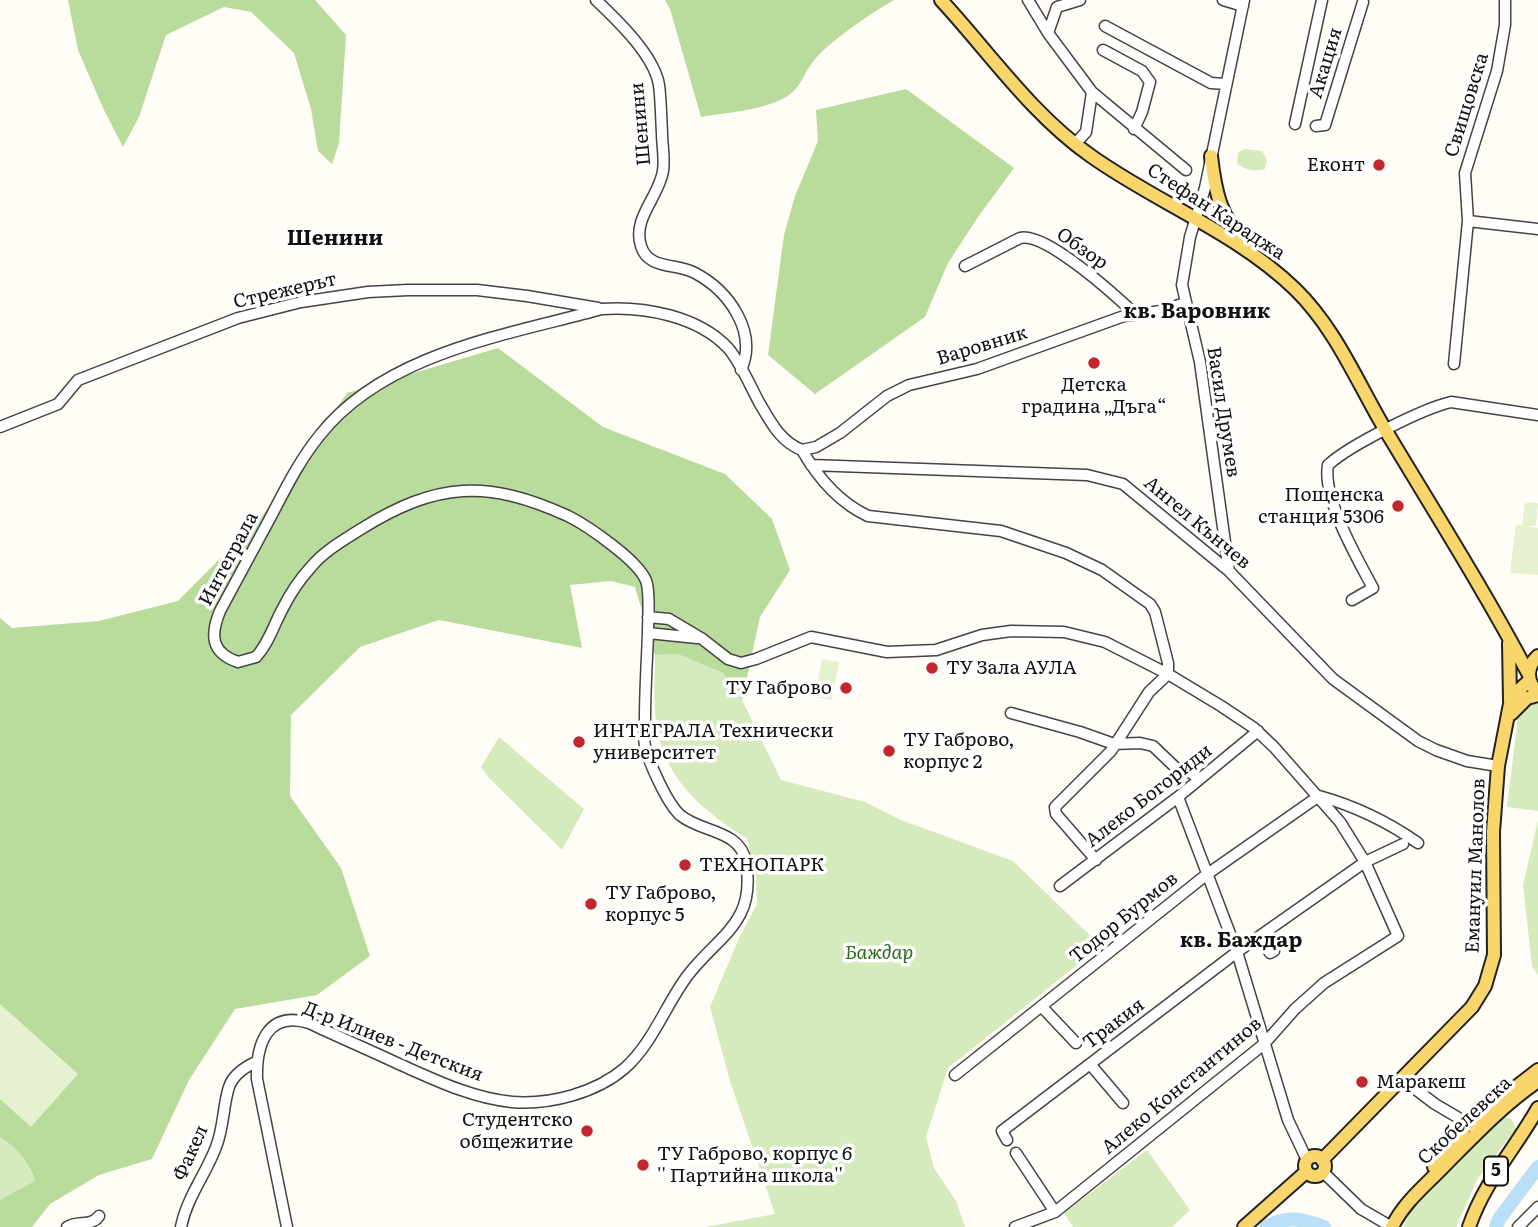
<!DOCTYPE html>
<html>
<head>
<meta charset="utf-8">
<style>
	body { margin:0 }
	canvas { display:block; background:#fffdf5 }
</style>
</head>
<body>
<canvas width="1538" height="1227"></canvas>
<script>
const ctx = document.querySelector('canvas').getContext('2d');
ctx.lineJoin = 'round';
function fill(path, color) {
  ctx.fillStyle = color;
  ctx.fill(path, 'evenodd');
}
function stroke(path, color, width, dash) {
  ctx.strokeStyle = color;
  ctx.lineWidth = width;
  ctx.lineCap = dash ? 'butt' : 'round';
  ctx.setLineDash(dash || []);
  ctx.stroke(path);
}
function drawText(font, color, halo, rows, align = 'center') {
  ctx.font = font + ' Literata,serif';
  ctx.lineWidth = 7;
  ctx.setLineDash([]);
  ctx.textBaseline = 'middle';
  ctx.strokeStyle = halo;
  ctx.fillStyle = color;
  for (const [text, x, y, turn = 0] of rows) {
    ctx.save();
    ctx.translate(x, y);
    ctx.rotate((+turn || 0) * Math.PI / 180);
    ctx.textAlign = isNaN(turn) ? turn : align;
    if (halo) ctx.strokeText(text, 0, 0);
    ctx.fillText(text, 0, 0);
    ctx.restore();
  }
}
fill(new Path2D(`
	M1244 149 1262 151 1267 160 1265 169C1254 172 1246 170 1237 164L1238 153Z
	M678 654 723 673 742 700 781 780 865 802 901 820 1013 861 1101 946 948 1068 926 1137 934 1168 956 1201 965 1227H705L775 1214 730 1081 710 1007 739 938 757 904 756 878 747 839C701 809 663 779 656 720 653 699 655 676 655 655Z
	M1532 704H1538V811L1507 807 1518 718 1525 708Z
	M499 737 584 809 562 850 488 777 481 767Z
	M1538 820V975L1532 966 1523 885Z
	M1496 1117 1511 1118 1516 1129 1478 1178 1456 1227H1403C1420 1189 1467 1148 1496 1117Z
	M0 1137C17 1148 29 1162 35 1182L0 1200Z
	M1147 1150 1190 1210 1172 1227H1073L1064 1213Z`), '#d5ebbd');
fill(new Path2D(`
	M68 0H315L346 35 339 143 332 164 318 151 311 109 294 53 251 12 224 7 166 35 139 117 123 147 104 110 78 50Z
	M665 0H894C873 12 826 43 812 63 803 75 800 89 786 97 762 111 728 112 701 117L670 9Z
	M906 89 1014 168 978 217 948 263 925 317 815 394 768 355 784 235 795 196 818 141 816 110Z
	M498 348 603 427 725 474 772 519 790 570 760 617 742 700 723 673 678 654 655 655 635 587 611 581 570 585 582 648 439 620 360 647 291 715 290 796 341 868 370 956 317 995 235 1009 189 1080 152 1159 99 1175 50 1204 32 1227H0V1200L35 1181C29 1162 17 1148 0 1137V618L12 628 99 621 178 601 263 515 347 393Z`), '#b9dc9c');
fill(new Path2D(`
	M1525 502 1538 503 1536 526H1527L1538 528V575L1510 573 1516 525H1522Z
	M822 659 839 662 832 700 815 697Z
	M0 1004 78 1074 31 1127 0 1099Z`), '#e6f2cf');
stroke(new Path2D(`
	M1266 1227C1287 1215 1303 1219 1324 1227
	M1496 1227 1499 1219 1538 1167`), '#b9e0f7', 14);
const minor = new Path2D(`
	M596 0C617 20 654 55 659 85 661 100 661 117 662 133 662 145 665 159 663 171 659 197 632 218 641 246 648 270 677 263 695 273 729 291 758 332 741 370
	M1028 0 1048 33 1092 92 1086 132 1075 144
	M1223 0 1243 6
	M1105 26 1211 83 1226 84
	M1048 33 1057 7 1080 0
	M1103 50 1142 71 1150 82 1142 112 1134 129
	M1092 92 1186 170
	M1295 124 1322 0
	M1316 126 1325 125 1363 2
	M1468 221 1538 229
	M965 266 1020 238C1045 231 1116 296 1135 314
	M1454 364 1468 221 1465 173 1497 71 1505 25V0
	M0 427 58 404 78 380 238 318 301 302 368 292 408 290H477L527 296 598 308
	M802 450C818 478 838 502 868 516L1001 531 1066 553 1102 570 1150 604 1155 612 1168 663V674L1149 692 1111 751 1055 807 1056 814 1096 860
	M802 450 816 447 840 433 887 396 909 385 977 369 1124 316 1161 311 1185 303
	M811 465 1087 475 1123 484 1229 571 1333 679 1418 741 1436 750 1467 761 1498 766
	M1229 571 1200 362 1182 285 1190 237 1205 188 1244 0
	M1352 600 1373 588C1357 558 1322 498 1328 465 1350 445 1422 409 1451 402L1538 415
	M648 617 669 619 701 638 728 659 741 663 756 659 811 637 887 652 936 650 982 635 1011 631 1064 632 1105 642 1168 674 1221 706 1254 728 1274 747 1340 822 1365 862 1398 936 1324 983 1295 1009 1264 1044 1055 1212 1015 1227
	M648 633 697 638
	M1011 713 1080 732 1114 744 1140 743 1153 746 1176 768 1186 770 1199 778
	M1178 797 1237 952 1288 1120 1307 1160
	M1060 886 1178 797 1258 731
	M1256 939 1266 946 1270 953 1274 951
	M1042 1007 1076 1043
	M1090 1064 1123 1103
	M955 1075 1206 875 1319 796C1355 806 1388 822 1418 843
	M1402 1079 1435 1104 1474 1127
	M1007 1140 1002 1131 1237 952 1365 862 1403 844
	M1016 1153 1055 1212
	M1323 1172 1361 1209 1392 1227
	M67 1227C77 1220 92 1227 99 1216
	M181 1227C187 1197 206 1174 216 1147 224 1127 223 1105 229 1087 233 1075 245 1067 256 1062
	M287 1227 257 1079C256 1045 267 1010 309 1023 339 1037 369 1050 399 1064 435 1080 472 1098 512 1102 550 1105 596 1093 625 1068 653 1043 666 1004 688 975 720 934 756 923 746 862 740 829 701 833 680 815 667 803 649 763 645 746 643 737 645 727 645 718 645 690 647 661 648 633 648 618 650 599 647 584 643 563 586 525 568 516 487 479 437 482 361 529 344 540 324 551 311 567 300 579 290 594 283 608 274 624 269 643 256 657L238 662C211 653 210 635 220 611 236 581 252 552 268 522 284 492 298 462 320 435 385 353 507 335 602 309 644 306 698 316 728 348 741 363 750 386 760 404 771 423 781 442 802 450
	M1518 1227 1538 1207`);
const major = new Path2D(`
	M941 0C989 52 1032 115 1091 156 1157 203 1236 232 1295 289 1336 329 1357 382 1386 431 1434 511 1484 590 1528 673
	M1211 156C1215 191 1220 218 1246 243
	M1509 643 1510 701
	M1538 656C1526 667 1526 681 1538 693
	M1511 714 1527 698 1538 695
	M1305 1166a10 10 0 1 1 20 0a10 10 0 1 1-20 0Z
	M1322 1160 1472 1007 1485 986 1494 955 1493 832 1498 766 1510 704 1520 689 1529 681
	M1434 1167 1467 1125 1538 1070
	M1244 1227 1306 1172
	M1392 1227C1404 1202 1426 1185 1445 1165 1475 1135 1503 1105 1538 1081
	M1469 1227C1484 1182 1515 1149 1538 1108`);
stroke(minor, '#444', 13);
stroke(major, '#222', 16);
stroke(minor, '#fff', 10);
stroke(major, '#f9d66b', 12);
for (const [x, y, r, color] of [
	[1379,165,7,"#c4262e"],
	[1094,363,7,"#c4262e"],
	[1398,506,7,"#c4262e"],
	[932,668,7,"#c4262e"],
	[846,688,7,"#c4262e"],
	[579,742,7,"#c4262e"],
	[889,751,7,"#c4262e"],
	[685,865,7,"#c4262e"],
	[591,904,7,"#c4262e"],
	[1362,1082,7,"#c4262e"],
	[587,1131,7,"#c4262e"],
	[643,1165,7,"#c4262e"]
]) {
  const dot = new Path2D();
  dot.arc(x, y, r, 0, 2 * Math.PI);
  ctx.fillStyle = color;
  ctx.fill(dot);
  stroke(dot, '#fff', 2.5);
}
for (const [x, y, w] of [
	[1496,1171,24]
]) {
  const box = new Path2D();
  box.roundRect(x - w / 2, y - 14.5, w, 29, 5);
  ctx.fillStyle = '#fff';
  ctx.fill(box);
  stroke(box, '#111', 2);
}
drawText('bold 18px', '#111', null, [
	["5",1496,1171]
]);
drawText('19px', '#111', '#fff', [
	["Акация",1326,63,-73],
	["Свищовска",1467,105,-73],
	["Шенини",641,124,-95],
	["Стефан Караджа",1216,212,33],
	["Обзор",1082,249,35],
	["Стрежерът",285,291,-13],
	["Варовник",982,346,-17],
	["Васил Друмев",1223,412,81],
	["Ангел Кънчев",1197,523,40],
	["Интеграла",229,559,-62],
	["Алеко Богориди",1149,796,-38],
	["Емануил Манолов",1476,866,-88],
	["Тодор Бурмов",1124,918,-39],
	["Тракия",1114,1024,-37],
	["Д-р Илиев - Детския",393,1042,21],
	["Алеко Константинов",1182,1086,-40],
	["Скобелевска",1465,1121,-43],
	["Факел",191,1153,-66]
]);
drawText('19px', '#111', '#fff', [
	["Еконт",1365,165,"right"],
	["Детска",1094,385,"center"],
	["градина „Дъга“",1094,407,"center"],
	["Пощенска",1384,495,"right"],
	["станция 5306",1384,517,"right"],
	["ТУ Зала АУЛА",946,668],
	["ТУ Габрово",832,688,"right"],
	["ИНТЕГРАЛА Технически",593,731],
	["университет",593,753],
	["ТУ Габрово,",903,740],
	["корпус 2",903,762],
	["ТЕХНОПАРК",699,865],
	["ТУ Габрово,",605,893],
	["корпус 5",605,915],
	["Маракеш",1376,1082],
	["Студентско",573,1120,"right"],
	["общежитие",573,1142,"right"],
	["ТУ Габрово, корпус 6",657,1154],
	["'' Партийна школа''",657,1176]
], 'left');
drawText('italic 19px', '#2f6b1f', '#fff', [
	["Баждар",879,953]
]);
drawText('bold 21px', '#111', '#fff', [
	["Шенини",335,239],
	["кв. Варовник",1197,312],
	["кв. Баждар",1241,941]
]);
</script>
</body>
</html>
